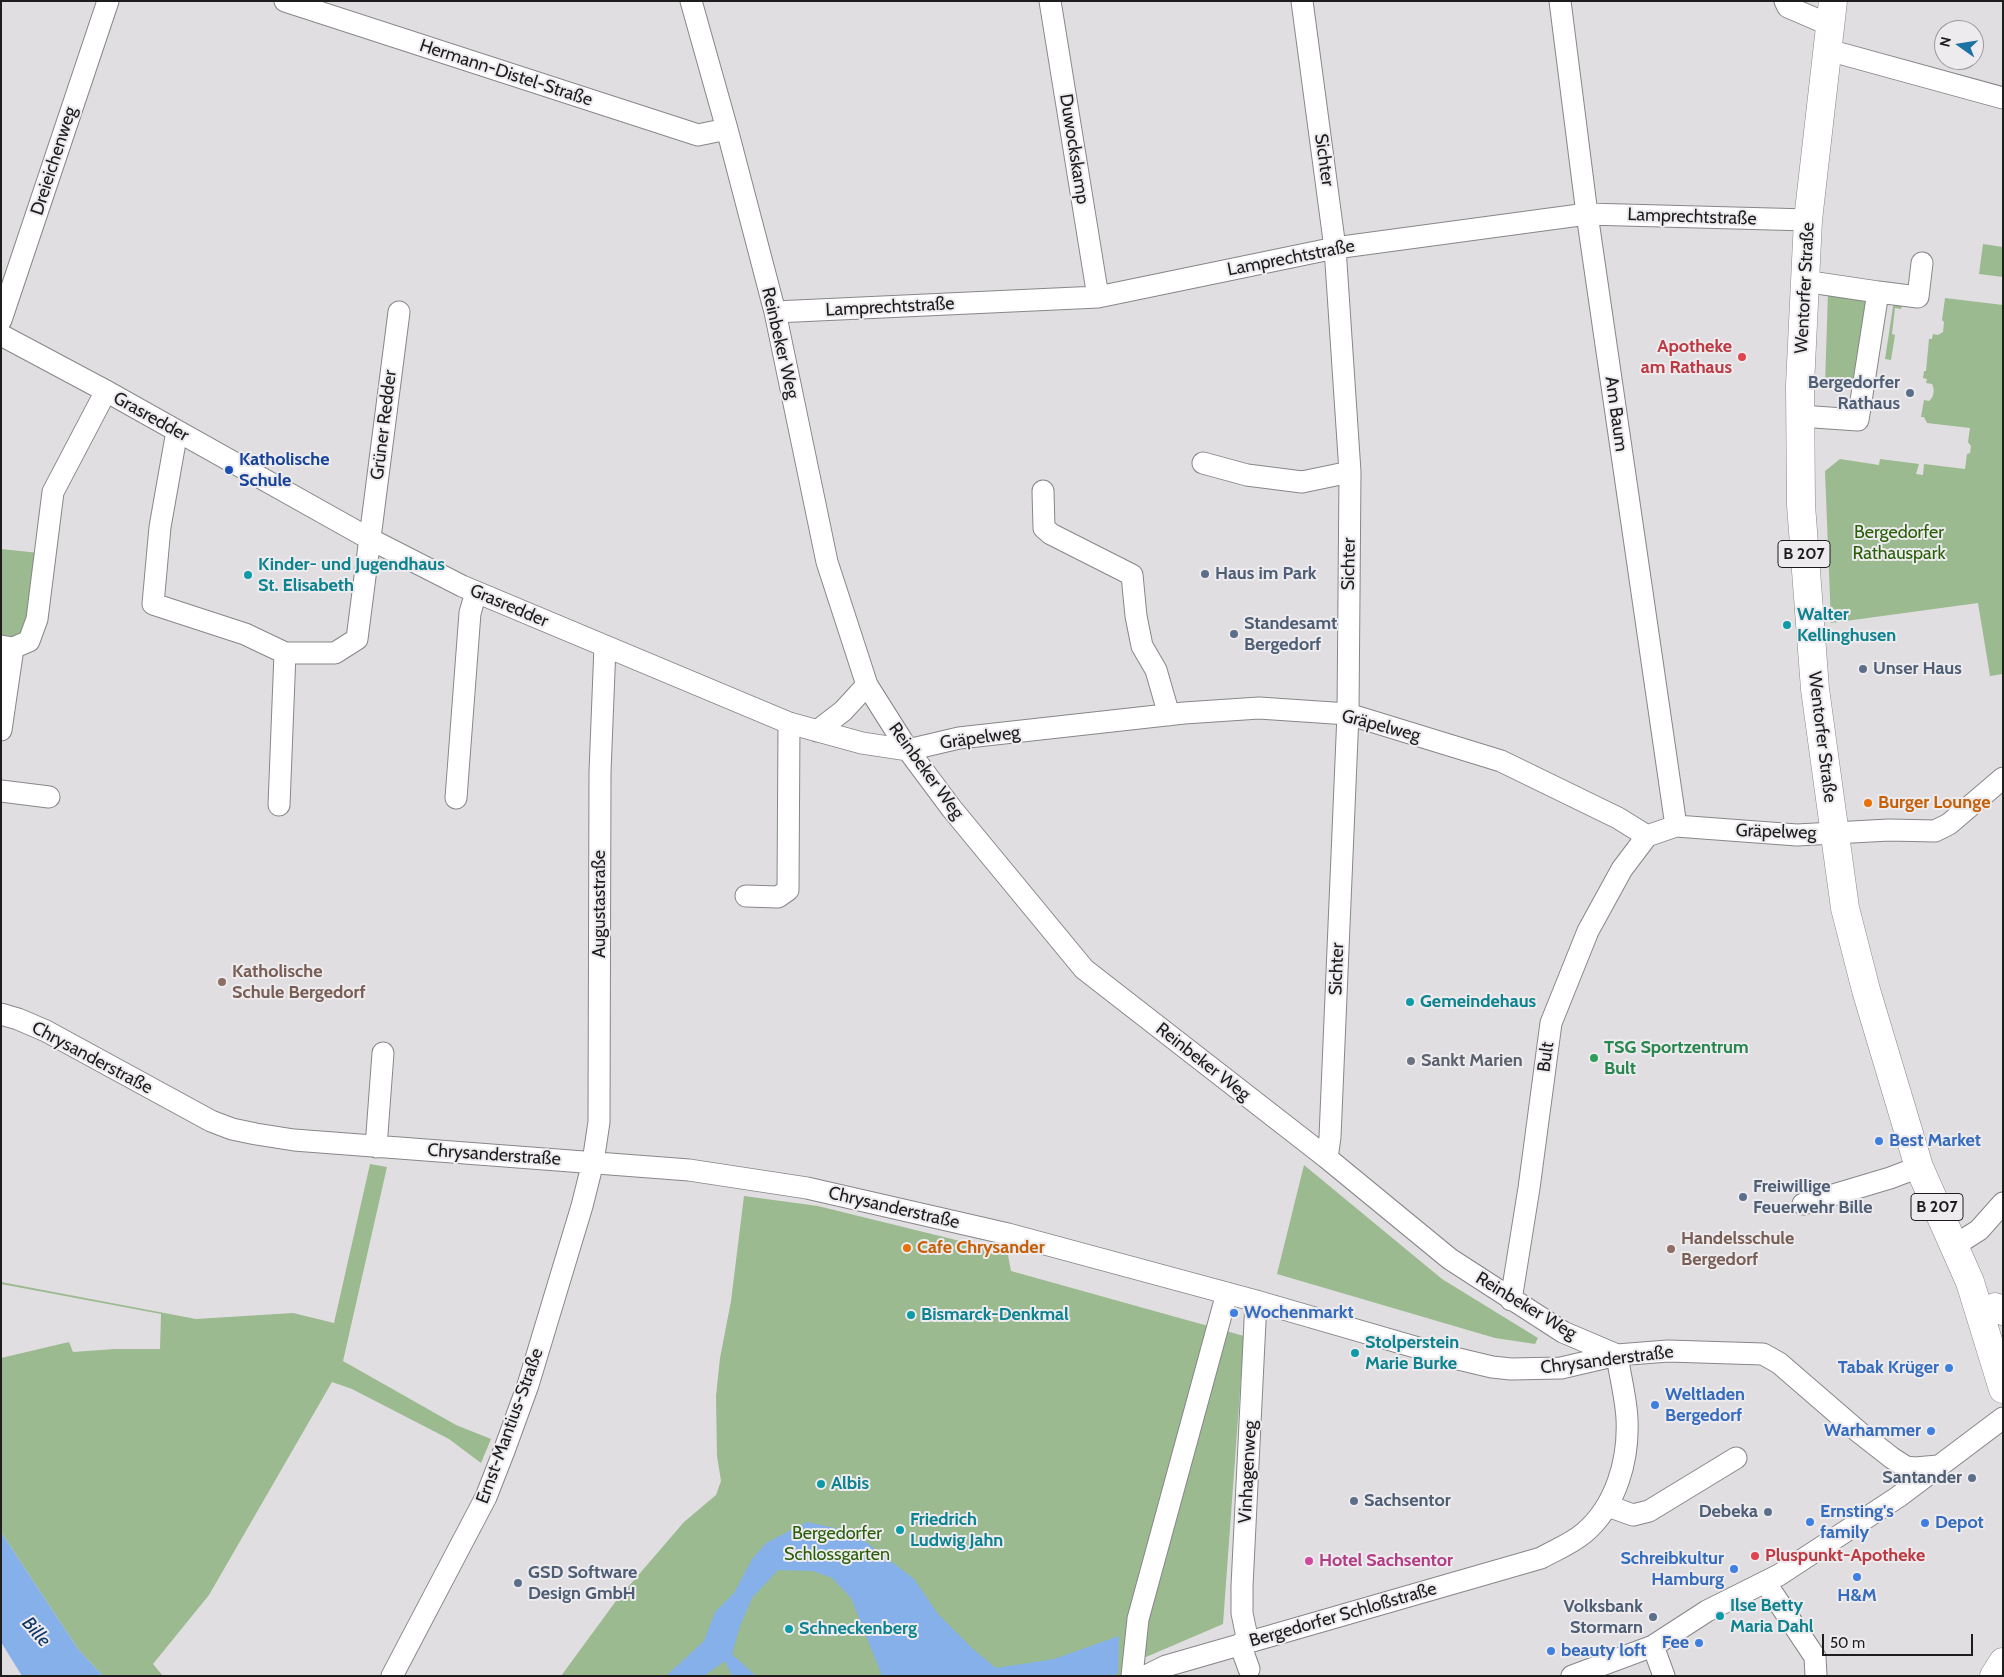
<!DOCTYPE html>
<html>
<head>
<meta charset="utf-8">
<style>
	body { margin:0 }
	#map { position:relative; width:2004px; height:1677px; overflow:hidden; background:#e0dee1; font-family:Cabin,sans-serif }
	canvas { display:block }
	.frame { position:absolute; inset:0; border:2px solid #1e1d1e; pointer-events:none }
	.north { position:absolute; left:1934px; top:20px; width:50px; height:50px; box-sizing:border-box; background:#edebee; border:1px solid #9a999b; border-radius:50%; rotate:283deg; font-size:14px; font-weight:700; line-height:20px; text-align:center; color:#1e1d1e }
	.north::after { content:''; display:block; margin:auto; width:18px; height:22px; background:#1c73a3; clip-path:polygon(50% 0,100% 100%,50% 72%,0 100%) }
	.scale { position:absolute; left:1822px; top:1634px; width:151px; height:22px; box-sizing:border-box; border:2px solid #1e1d1e; border-top:0; padding-left:6px; font-size:15px; line-height:18px; white-space:nowrap; color:#1e1d1e; -webkit-text-stroke:4px #edebee; paint-order:stroke }
</style>
</head>
<body>
<div id="map">
<canvas width="2004" height="1677"></canvas>
<div class="frame"></div>
<div class="north">N</div>
<div class="scale">50 m</div>
</div>
<script>
const ctx = document.querySelector('canvas').getContext('2d');
ctx.lineJoin = 'round';
function fill(path, color) {
  ctx.fillStyle = color;
  ctx.fill(path, 'evenodd');
}
function stroke(path, color, width, dash) {
  ctx.strokeStyle = color;
  ctx.lineWidth = width;
  ctx.lineCap = dash ? 'butt' : 'round';
  ctx.setLineDash(dash || []);
  ctx.stroke(path);
}
function drawText(font, color, halo, rows, align = 'center') {
  ctx.font = font + ' Cabin,sans-serif';
  ctx.lineWidth = 4;
  ctx.setLineDash([]);
  ctx.textBaseline = 'middle';
  ctx.strokeStyle = halo;
  ctx.fillStyle = color;
  for (const [text, x, y, turn = 0] of rows) {
    ctx.save();
    ctx.translate(x, y);
    ctx.rotate((+turn || 0) * Math.PI / 180);
    ctx.textAlign = isNaN(turn) ? turn : align;
    if (halo) ctx.strokeText(text, 0, 0);
    ctx.fillText(text, 0, 0);
    ctx.restore();
  }
}
fill(new Path2D(`
	M1983 244 2003 247V277L1979 274Z
	M1828 292 1872 298 1856 390 1825 385Z
	M1945 298 2003 305V674L1990 676 1978 603 1831 623 1825 471 1840 459 1879 465 1880 459 1919 464 1916 474 1923 475 1924 464 1965 469 1967 454 1970 453 1971 446 1968 442 1970 428 1927 423 1924 417H1921L1924 400 1929 401C1934 397 1935 390 1932 384L1926 383 1927 379 1923 378 1924 371H1926L1929 339H1932L1933 334 1938 335 1943 332 1944 322 1942 320Z
	M1894 300 1917 303V308L1902 306 1901 309 1895 308 1892 334 1895 335 1891 360 1885 359Z
	M1 549 39 553C36 572 34 615 23 630 19 636 8 638 1 637Z
	M370 1164 387 1167 343 1361 456 1425 491 1439 481 1463 449 1439 352 1389 332 1382 209 1595 153 1664 163 1676H103L78 1649 1 1532V1358L69 1342 73 1352 115 1349H160L161 1314 1 1284V1282L196 1319 293 1313 334 1323Z
	M1304 1165 1442 1279 1538 1338 1535 1344 1495 1338 1277 1274Z
	M744 1196 818 1206 960 1241 1008 1255 1011 1271 1244 1336 1223 1624 1146 1657 1122 1676H561L616 1601 684 1522 716 1495 721 1481 717 1456 716 1396 720 1358 731 1301Z`), '#9bba8f');
fill(new Path2D(`
	M807 1522 853 1532 914 1579 938 1614 973 1649 996 1668 1054 1659 1119 1636 1118 1673 1114 1676H882L851 1598 832 1578 813 1571 778 1570 752 1598 740 1626 732 1654 756 1676H732L725 1661 704 1676H666L704 1641 715 1612 734 1593 752 1559 766 1543Z
	M1 1532 78 1649 103 1676H22L1 1642Z`), '#86b0ea');
const minor = new Path2D(`
	M285 1 698 135 727 129
	M691 1 727 129 775 312 827 562 867 685 908 750 952 809 1084 969 1327 1158 1450 1259 1563 1332 1617 1355
	M1050 1 1098 297
	M1302 1 1335 248 1350 472 1348 714 1330 1137 1327 1158
	M1560 1 1587 214 1676 826
	M1785 1 1788 7 1830 25
	M1828 50 2003 98
	M1878 292 1918 297 1922 263
	M775 312 1098 297 1335 248 1587 214 1808 220
	M1 320 108 1
	M1 335 106 391 370 539 462 586 789 723 862 743 908 750 959 738 1184 713 1259 708 1348 714 1501 761 1618 818 1647 836 1676 826 1797 835 1889 830 1935 831 1949 824 2003 778
	M1800 416 1858 420 1878 292 1804 281
	M177 431 160 527 153 604 245 634 285 653 279 805
	M1203 463 1247 475 1302 482 1350 472
	M1043 491 1044 528 1051 534 1132 575 1136 616 1142 646 1156 670 1169 715
	M1 646 13 648 29 641 37 619 53 492 106 391
	M285 653H335L357 639 399 312
	M1 730 13 648
	M817 731 843 711 867 685
	M1 791 49 797
	M456 798 469 626 470 613 476 592
	M746 896 778 897 788 890 789 723
	M1 1014 18 1019 46 1031 211 1121 232 1129 256 1134 294 1140 689 1170 807 1188 1008 1234 1256 1301 1446 1356 1492 1367 1511 1369 1561 1368 1617 1355 1668 1351 1763 1354 1779 1363 1860 1433 1892 1458 1906 1467 1915 1468 1938 1466
	M376 1147 383 1053
	M1803 1204 1890 1178 1919 1167
	M1954 1246 1979 1230 2003 1203
	M1511 1300 1529 1188 1551 1023 1588 931 1622 869 1647 836
	M1608 1506 1633 1515 1649 1511 1736 1458
	M1765 1582 1815 1657 1816 1676
	M1248 1642 1242 1613V1586L1256 1301
	M1240 1644 1249 1669
	M1653 1646 1664 1676
	M392 1676 486 1497 504 1451 528 1385 582 1206 593 1162 599 1122 600 772 605 646
	M1132 1676 1138 1619 1227 1293
	M1146 1676 1166 1666 1541 1558C1555 1550 1571 1544 1584 1533 1616 1506 1629 1460 1627 1419 1626 1398 1620 1376 1617 1355
	M1572 1676 1653 1646 1707 1611 1779 1575 1898 1497 2003 1418`);
const major = new Path2D(`
	M1833 1 1808 220 1800 385 1801 505 1815 689 1845 908 1866 990 1919 1167 1970 1282 2003 1389
	M1995 1307 2003 1311
	M1994 1676 2003 1662`);
stroke(minor, '#888689', 23);
stroke(major, '#888689', 29);
stroke(minor, '#fff', 21);
stroke(major, '#fff', 28);
for (const [x, y, r, color] of [
	[1742,357,5,"#e0444e"],
	[1910,393,5,"#5c6f8a"],
	[229,470,5,"#1a4fb4"],
	[1205,574,5,"#5c6f8a"],
	[248,575,5,"#0f9aa8"],
	[1787,625,5,"#0f9aa8"],
	[1234,634,5,"#5c6f8a"],
	[1863,669,5,"#5c6f8a"],
	[1868,803,5,"#e8710a"],
	[222,982,5,"#8d6e63"],
	[1410,1002,5,"#0f9aa8"],
	[1594,1058,5,"#2e9e5b"],
	[1411,1061,5,"#6b7280"],
	[1879,1141,5,"#3f7fe0"],
	[1743,1197,5,"#5c6f8a"],
	[907,1248,5,"#e8710a"],
	[1671,1249,5,"#8d6e63"],
	[1234,1313,5,"#3f7fe0"],
	[911,1315,5,"#0f9aa8"],
	[1355,1353,5,"#0f9aa8"],
	[1949,1368,5,"#3f7fe0"],
	[1655,1405,5,"#3f7fe0"],
	[1931,1431,5,"#3f7fe0"],
	[1972,1478,5,"#5c6f8a"],
	[821,1484,5,"#0f9aa8"],
	[1354,1501,5,"#5c6f8a"],
	[1768,1512,5,"#5c6f8a"],
	[1810,1522,5,"#3f7fe0"],
	[1925,1523,5,"#3f7fe0"],
	[900,1530,5,"#0f9aa8"],
	[1755,1556,5,"#e0444e"],
	[1309,1561,5,"#d1479c"],
	[1734,1569,5,"#3f7fe0"],
	[1857,1577,5,"#3f7fe0"],
	[518,1583,5,"#5c6f8a"],
	[1720,1616,5,"#0f9aa8"],
	[1653,1617,5,"#5c6f8a"],
	[789,1629,5,"#0f9aa8"],
	[1699,1643,5,"#3f7fe0"],
	[1551,1651,5,"#3f7fe0"]
]) {
  const dot = new Path2D();
  dot.arc(x, y, r, 0, 2 * Math.PI);
  ctx.fillStyle = color;
  ctx.fill(dot);
  stroke(dot, '#edebee', 2);
}
for (const [x, y, w] of [
	[1804,554,52],
	[1937,1207,52]
]) {
  const box = new Path2D();
  box.roundRect(x - w / 2, y - 13.5, w, 27, 4);
  ctx.fillStyle = '#edebee';
  ctx.fill(box);
  stroke(box, '#1e1d1e', 1);
}
drawText('bold 16px', '#1e1d1e', null, [
	["B 207",1804,554],
	["B 207",1937,1207]
]);
drawText('18px', '#1e1d1e', '#edebee', [
	["Hermann-Distel-Straße",506,73,18],
	["Duwockskamp",1074,149,81],
	["Sichter",1324,160,82],
	["Dreieichenweg",54,161,-72],
	["Lamprechtstraße",1692,217,2],
	["Lamprechtstraße",1291,258,-11],
	["Wentorfer Straße",1805,288,-87],
	["Lamprechtstraße",890,307,-3],
	["Reinbeker Weg",780,343,77],
	["Am Baum",1616,414,82],
	["Grasredder",151,417,29],
	["Grüner Redder",384,425,-83],
	["Sichter",1349,564,-89],
	["Grasredder",509,606,23],
	["Gräpelweg",1381,726,15],
	["Wentorfer Straße",1822,737,83],
	["Gräpelweg",980,738,-8],
	["Reinbeker Weg",926,771,54],
	["Gräpelweg",1776,832,2],
	["Augustastraße",600,904,-90],
	["Sichter",1337,969,-88],
	["Bult",1546,1057,-82],
	["Chrysanderstraße",92,1058,28],
	["Reinbeker Weg",1203,1062,38],
	["Chrysanderstraße",494,1155,4],
	["Chrysanderstraße",894,1208,13],
	["Reinbeker Weg",1526,1306,31],
	["Chrysanderstraße",1607,1360,-7],
	["Ernst-Mantius-Straße",510,1426,-70],
	["Vinhagenweg",1248,1472,-87],
	["Bergedorfer Schloßstraße",1343,1615,-16]
]);
drawText('bold 18px', '#be3a42', '#edebee', [
	["Apotheke",1732,347],
	["am Rathaus",1732,368],
	["Pluspunkt-Apotheke",1765,1556,"left"]
], 'right');
drawText('bold 18px', '#4e5e75', '#edebee', [
	["Bergedorfer",1900,383,"right"],
	["Rathaus",1900,404,"right"],
	["Haus im Park",1215,574],
	["Standesamt",1244,624],
	["Bergedorf",1244,645],
	["Unser Haus",1873,669],
	["Freiwillige",1753,1187],
	["Feuerwehr Bille",1753,1208],
	["Santander",1962,1478,"right"],
	["Sachsentor",1364,1501],
	["Debeka",1758,1512,"right"],
	["GSD Software",528,1573],
	["Design GmbH",528,1594],
	["Volksbank",1643,1607,"right"],
	["Stormarn",1643,1628,"right"]
], 'left');
drawText('bold 18px', '#164399', '#edebee', [
	["Katholische",239,460],
	["Schule",239,481]
], 'left');
drawText('18px', '#295f09', '#edebee', [
	["Bergedorfer",1899,533],
	["Rathauspark",1899,554],
	["Bergedorfer",837,1534],
	["Schlossgarten",837,1555]
]);
drawText('bold 18px', '#0d838f', '#edebee', [
	["Kinder- und Jugendhaus",258,565],
	["St. Elisabeth",258,586],
	["Walter",1797,615],
	["Kellinghusen",1797,636],
	["Gemeindehaus",1420,1002],
	["Bismarck-Denkmal",921,1315],
	["Stolperstein",1365,1343],
	["Marie Burke",1365,1364],
	["Albis",831,1484],
	["Friedrich",910,1520],
	["Ludwig Jahn",910,1541],
	["Ilse Betty",1730,1606],
	["Maria Dahl",1730,1627],
	["Schneckenberg",799,1629]
], 'left');
drawText('bold 18px', '#c56008', '#edebee', [
	["Burger Lounge",1878,803],
	["Cafe Chrysander",917,1248]
], 'left');
drawText('bold 18px', '#785e54', '#edebee', [
	["Katholische",232,972],
	["Schule Bergedorf",232,993],
	["Handelsschule",1681,1239],
	["Bergedorf",1681,1260]
], 'left');
drawText('bold 18px', '#27864d', '#edebee', [
	["TSG Sportzentrum",1604,1048],
	["Bult",1604,1069]
], 'left');
drawText('bold 18px', '#5b616d', '#edebee', [
	["Sankt Marien",1421,1061]
], 'left');
drawText('bold 18px', '#366cbe', '#edebee', [
	["Best Market",1889,1141],
	["Wochenmarkt",1244,1313],
	["Tabak Krüger",1939,1368,"right"],
	["Weltladen",1665,1395],
	["Bergedorf",1665,1416],
	["Warhammer",1921,1431,"right"],
	["Ernsting's",1820,1512],
	["family",1820,1533],
	["Depot",1935,1523],
	["Schreibkultur",1724,1559,"right"],
	["Hamburg",1724,1580,"right"],
	["H&M",1857,1596,"center"],
	["Fee",1689,1643,"right"],
	["beauty loft",1561,1651]
], 'left');
drawText('bold 18px', '#b23c85', '#edebee', [
	["Hotel Sachsentor",1319,1561]
], 'left');
drawText('italic 19px', '#0c3568', '#edebee', [
	["Bille",36,1632,49]
]);
</script>
</body>
</html>
